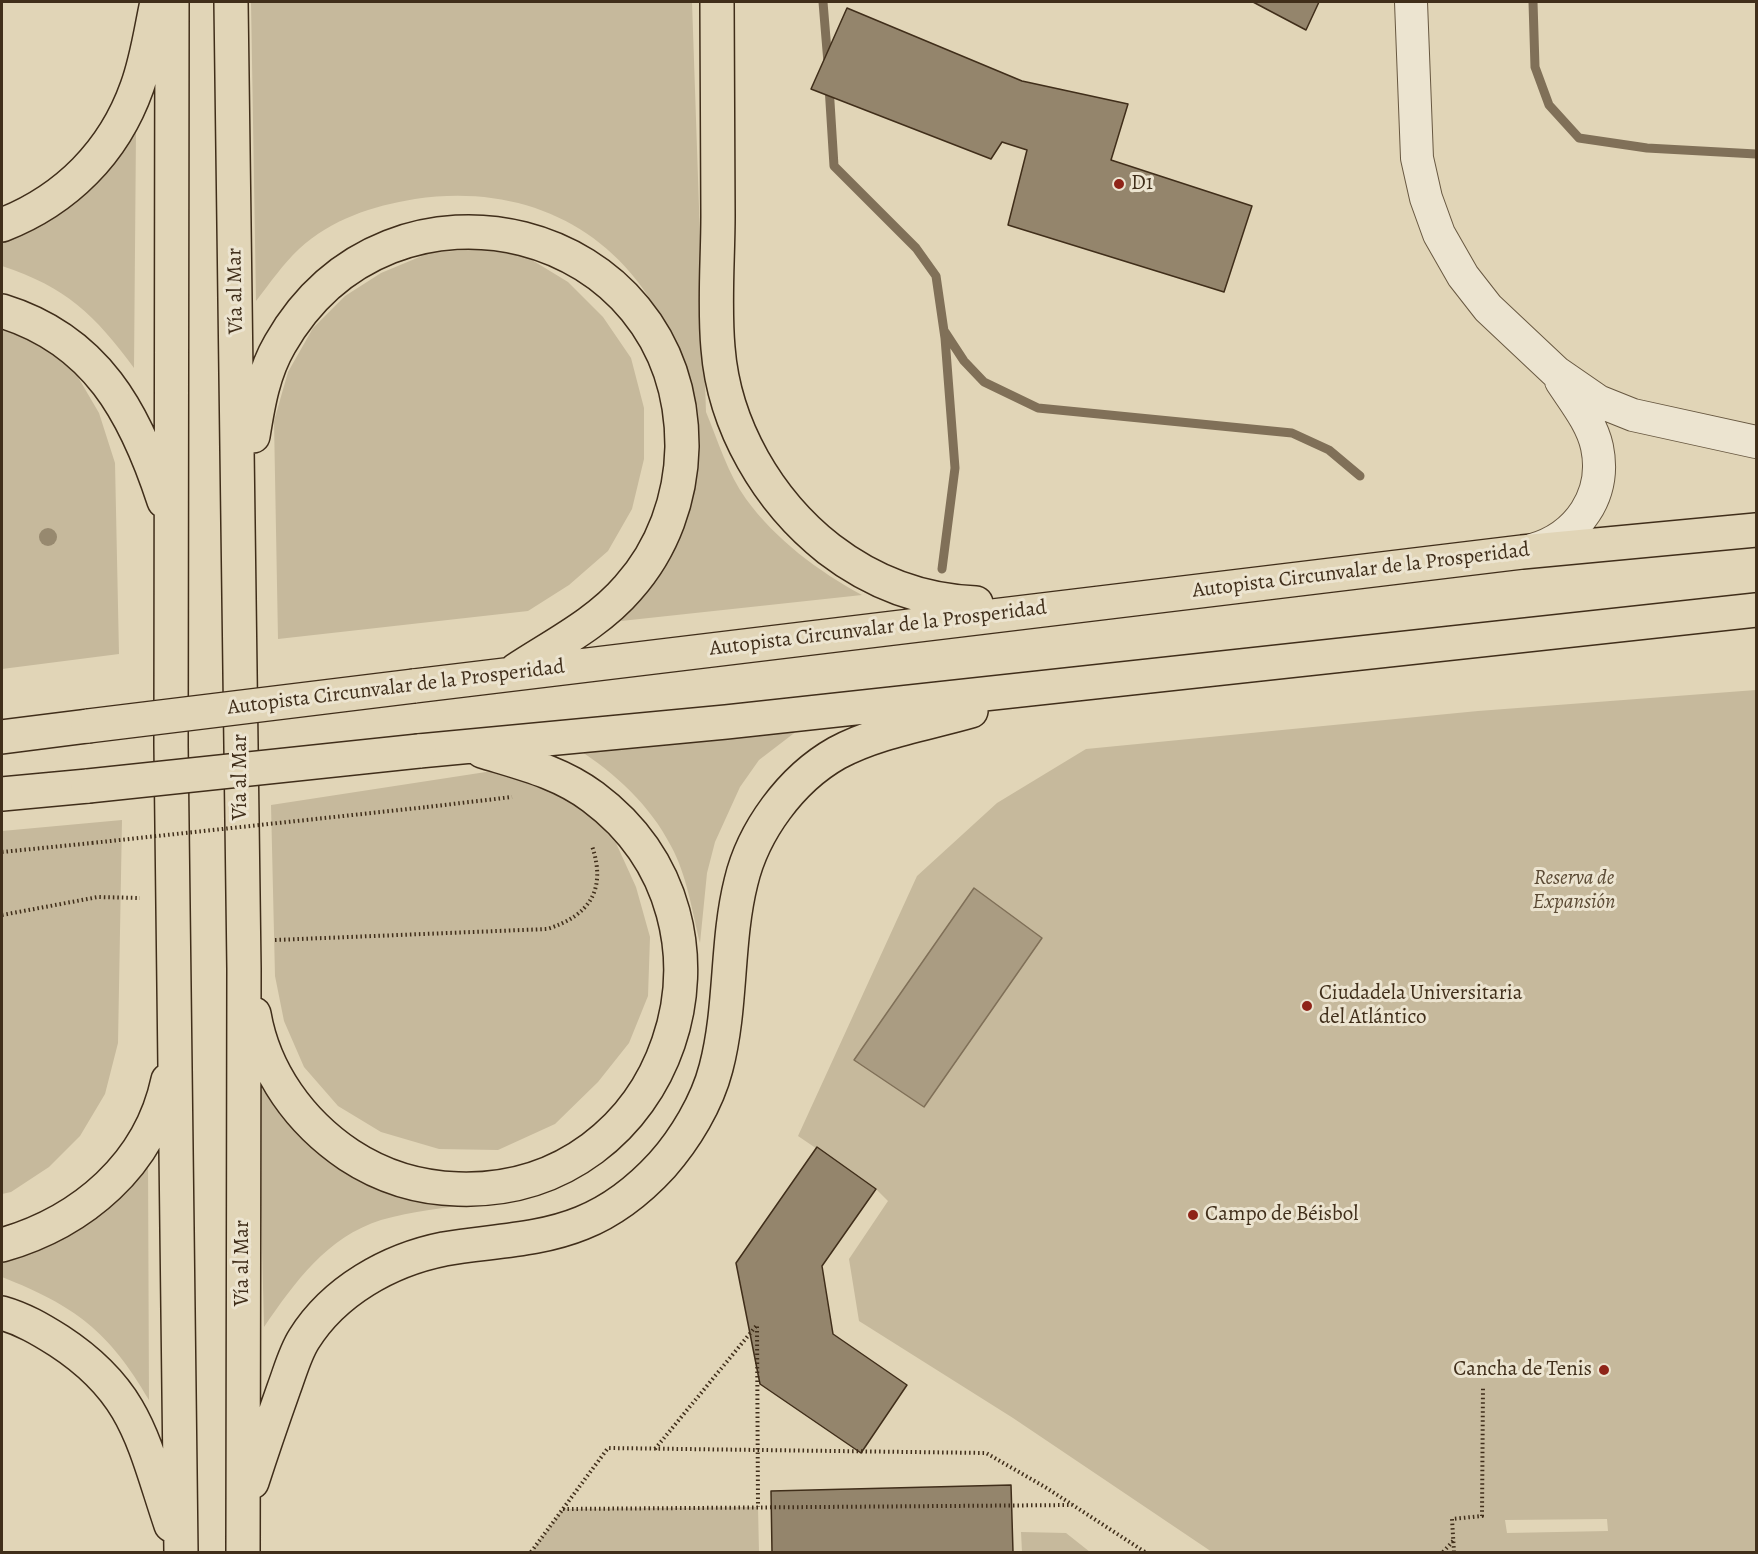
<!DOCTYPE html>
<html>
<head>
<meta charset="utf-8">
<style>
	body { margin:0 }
	#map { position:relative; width:1758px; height:1554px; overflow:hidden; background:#e1d5b7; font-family:Alegreya,serif }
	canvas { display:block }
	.frame { position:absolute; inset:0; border:3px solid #402e1a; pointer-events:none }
</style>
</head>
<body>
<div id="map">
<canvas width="1758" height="1554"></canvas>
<div class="frame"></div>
</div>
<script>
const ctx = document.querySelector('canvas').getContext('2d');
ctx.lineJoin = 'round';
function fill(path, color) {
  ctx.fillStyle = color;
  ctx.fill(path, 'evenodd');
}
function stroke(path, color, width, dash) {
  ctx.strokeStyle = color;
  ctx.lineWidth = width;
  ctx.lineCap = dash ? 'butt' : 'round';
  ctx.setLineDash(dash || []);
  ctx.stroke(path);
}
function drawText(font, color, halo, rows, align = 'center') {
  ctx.font = font + ' Alegreya,serif';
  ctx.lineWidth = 6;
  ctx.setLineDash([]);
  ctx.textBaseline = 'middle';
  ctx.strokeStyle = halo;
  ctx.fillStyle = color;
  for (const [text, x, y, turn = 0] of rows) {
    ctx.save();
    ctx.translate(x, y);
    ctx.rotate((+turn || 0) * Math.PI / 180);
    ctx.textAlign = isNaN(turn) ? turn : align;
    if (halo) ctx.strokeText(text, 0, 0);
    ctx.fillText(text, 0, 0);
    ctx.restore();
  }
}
fill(new Path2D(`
	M251 2H692L706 412C718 441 728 474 746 499 776 540 818 571 862 595L621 621C654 586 670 553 683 507 687 494 693 481 694 468 698 425 689 382 673 343 628 234 531 182 415 199 372 206 332 219 299 249 283 264 270 283 256 301Z
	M136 130 134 368C95 315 66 287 2 266V237L119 154Z
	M480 249 527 257 568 282 603 317 631 358 644 408V459L632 509 608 551 569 585 528 611 278 639 274 421 288 372 313 328 345 296 381 273 429 253Z
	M2 323 39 341 75 372 99 413 115 463 119 654 2 669Z
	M1756 690V1552H1212L1013 1418 859 1321 849 1259 888 1201 876 1189 798 1136 917 876 997 803 1086 749 1478 711ZM1607 1519 1608 1531 1507 1533 1505 1520Z
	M806 724 759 760 740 787 715 842 707 873 700 943C692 911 687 875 671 846 650 805 615 773 576 748Z
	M499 770 543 783 584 809 616 843 636 887 650 937 648 996 629 1043 598 1082 555 1124 498 1150 439 1149 381 1132 338 1106 304 1067 284 1021 275 976 271 805Z
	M122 820 118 1043 105 1094 80 1136 49 1167 11 1192 2 1194V831Z
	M258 1083 277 1110 299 1131 408 1193 477 1203C446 1208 412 1211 381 1220 327 1237 295 1282 264 1327Z
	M148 1159 149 1400C109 1331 75 1306 2 1277V1258C69 1234 109 1224 148 1159Z
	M758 1507 759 1552H531L563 1509Z
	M1021 1532 1066 1533 1090 1552H1022Z`), '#c6b99c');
const water = new Path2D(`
	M974 888 1042 938 924 1107 854 1060Z`);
fill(water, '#aa9c82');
stroke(water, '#807058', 1.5);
stroke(new Path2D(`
	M823 2 828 63
	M1533 2 1535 67 1549 105 1579 138 1647 148 1756 154
	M829 86 834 166 916 248 936 276 945 338 955 468 942 569
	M945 332 964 361 984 382 1038 408 1292 433 1329 450 1360 476`), '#807058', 9);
const building = new Path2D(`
	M1253 2H1319L1306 30Z
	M847 8 1022 81 1128 104 1111 160 1252 206 1224 292 1008 225 1027 150 1002 142 991 159 811 89Z
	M817 1147 876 1189 822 1266 833 1334 907 1385 861 1453 760 1384 736 1263Z
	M1011 1485 1013 1552H772L771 1491Z`);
fill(building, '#94856c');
stroke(building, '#402e1a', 1.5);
const minor = new Path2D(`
	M1411 2 1417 158 1426 198 1439 234 1463 276 1488 308 1556 372 1598 401 1633 415 1756 442
	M1532 550C1578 537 1607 495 1597 447 1592 423 1574 401 1561 381`);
const highway = new Path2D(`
	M172 2 171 745 181 1552
	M231 2 244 969 243 1552
	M717 2C717 73 717 144 718 216 718 259 714 304 718 348 724 426 768 501 829 549 872 582 922 601 976 603
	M2 225C66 200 114 152 137 87 147 60 151 30 157 2
	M2 311C96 340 135 412 164 501
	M253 436C258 405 263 373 280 344 391 150 683 223 682 447 681 498 663 549 628 588 598 623 554 645 516 670
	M414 686 1522 552 1756 530
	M2 737 88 726
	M419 751 726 722 1756 610
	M2 794 88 786
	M254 1014C264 1072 300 1122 349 1155 381 1176 419 1188 458 1189 670 1196 762 923 593 797 560 772 521 763 482 751
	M2 1245C82 1222 150 1165 168 1080
	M2 1313C23 1319 40 1329 59 1341 137 1392 143 1442 171 1525
	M252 1482C262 1451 273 1419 284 1388 290 1372 295 1353 304 1339 334 1291 389 1260 444 1249 490 1241 538 1241 582 1223 612 1211 640 1189 662 1165 685 1139 707 1103 716 1068 732 1007 726 942 741 882 753 831 791 779 837 753 878 731 926 724 971 711`);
stroke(minor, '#685841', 34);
stroke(highway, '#402e1a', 36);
stroke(new Path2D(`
	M427 807 512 797
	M2 852 92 843
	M2 915 98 897 140 898
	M275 940 547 929C589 916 607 890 592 846
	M655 1449 757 1325 758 1507
	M563 1509 1072 1505
	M531 1552 608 1448 986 1453 1045 1487 1145 1552
	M1443 1552 1454 1540
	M1454 1552 1452 1519 1482 1516 1483 1386`), '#402e1a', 4, [1.5, 3]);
stroke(minor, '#ece4d0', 32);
stroke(highway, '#e1d5b7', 33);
const highwayBridge = new Path2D(`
	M88 726 414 686
	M88 786 419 751`);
stroke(highwayBridge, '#402e1a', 36, []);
stroke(new Path2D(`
	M92 843 427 807`), '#402e1a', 4, [1.5, 3]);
stroke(highwayBridge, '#e1d5b7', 33);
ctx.fillStyle = '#97896f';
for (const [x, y] of [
	[48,537]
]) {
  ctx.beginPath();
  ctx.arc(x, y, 9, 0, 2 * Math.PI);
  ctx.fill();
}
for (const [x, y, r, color] of [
	[1119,184,6,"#8f2418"],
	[1307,1006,6,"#8f2418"],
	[1193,1215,6,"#8f2418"],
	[1604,1370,6,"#8f2418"]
]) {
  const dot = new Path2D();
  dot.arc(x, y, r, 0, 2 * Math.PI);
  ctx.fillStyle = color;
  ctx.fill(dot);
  stroke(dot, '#ece4d0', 2);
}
drawText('21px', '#402e1a', '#ece4d0', [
	["D1",1131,184],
	["Ciudadela Universitaria",1319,994],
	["del Atlántico",1319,1018],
	["Campo de Béisbol",1205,1215],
	["Cancha de Tenis",1592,1370,"right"]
], 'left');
drawText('21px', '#402e1a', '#ece4d0', [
	["Vía al Mar",236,291,-91],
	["Autopista Circunvalar de la Prosperidad",1361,571,-7],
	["Autopista Circunvalar de la Prosperidad",878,629,-7],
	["Autopista Circunvalar de la Prosperidad",396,688,-7],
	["Vía al Mar",241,777,-90],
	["Vía al Mar",243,1263,-90]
]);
drawText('italic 21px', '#5b4a34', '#ece4d0', [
	["Reserva de",1574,879],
	["Expansión",1574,903]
]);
</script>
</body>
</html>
